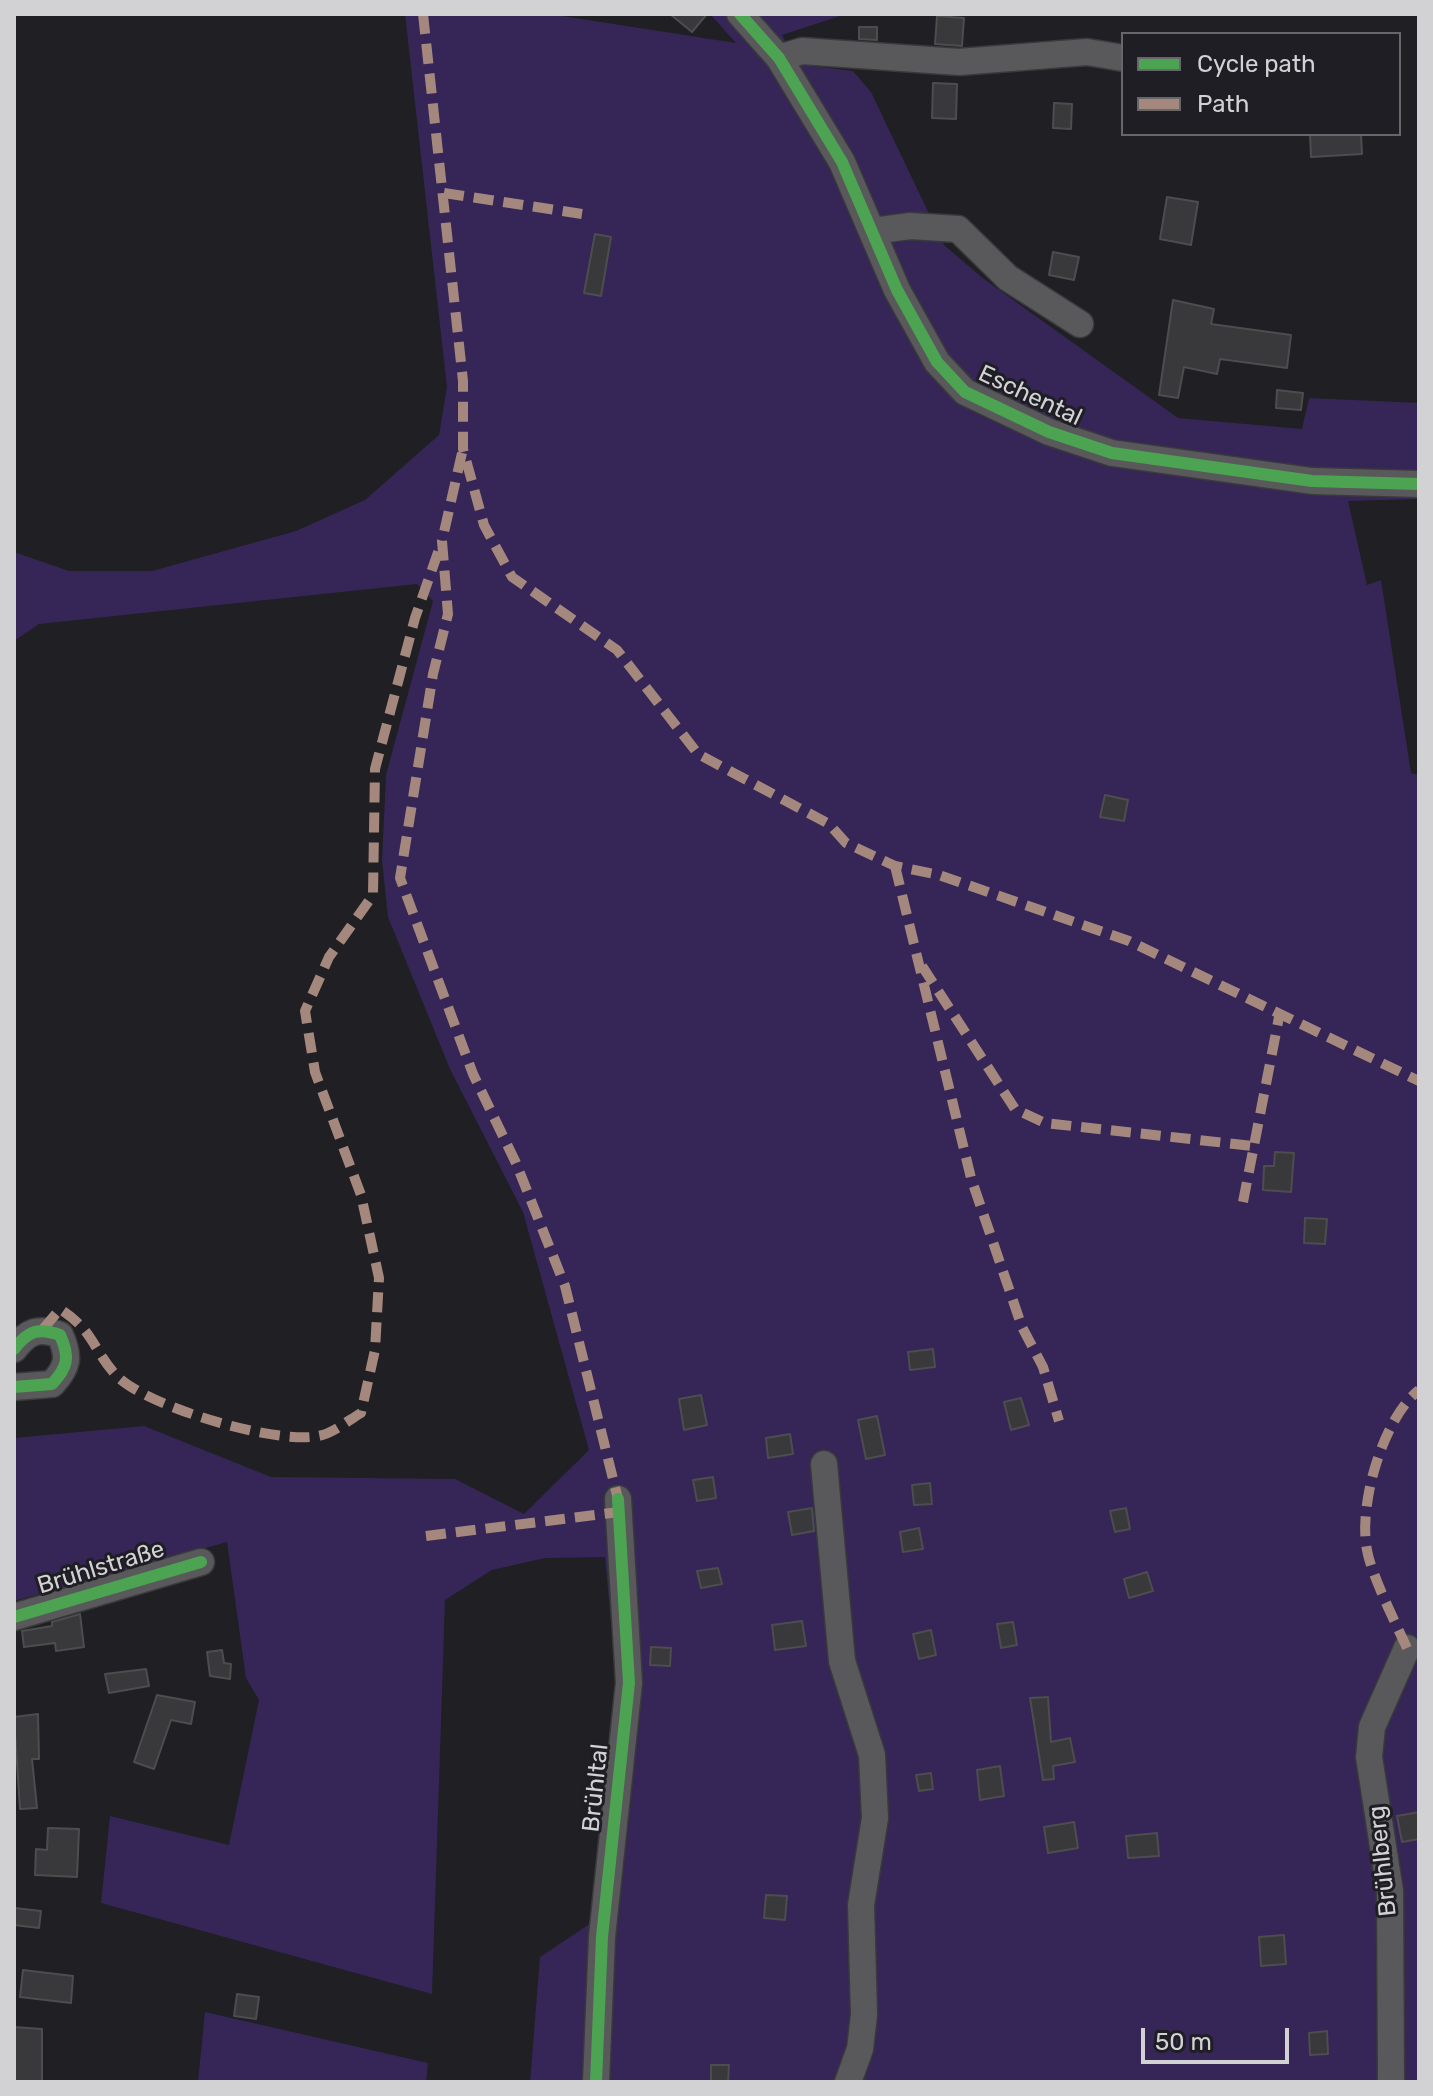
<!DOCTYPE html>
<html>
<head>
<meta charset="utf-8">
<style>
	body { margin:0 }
	#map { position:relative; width:1433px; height:2096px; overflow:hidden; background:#201f23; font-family:Rubik,sans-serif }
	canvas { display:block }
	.frame { position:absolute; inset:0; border:16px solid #d2d1d4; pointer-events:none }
	.legend { position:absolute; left:1121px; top:32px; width:280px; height:104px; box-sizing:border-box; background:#1f1e24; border:2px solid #67666a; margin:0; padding:10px 14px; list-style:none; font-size:24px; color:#d2d1d4 }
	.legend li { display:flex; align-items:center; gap:16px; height:40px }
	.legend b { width:40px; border:2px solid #67666a }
	.scale { position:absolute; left:1141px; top:2028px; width:148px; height:36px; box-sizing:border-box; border:4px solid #d2d1d4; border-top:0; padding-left:10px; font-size:24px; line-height:28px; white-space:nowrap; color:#d2d1d4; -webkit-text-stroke:6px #1f1e24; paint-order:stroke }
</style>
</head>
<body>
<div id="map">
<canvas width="1433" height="2096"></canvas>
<div class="frame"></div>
<ul class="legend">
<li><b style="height:10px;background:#4ca352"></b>Cycle path</li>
<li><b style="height:10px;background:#a5887d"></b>Path</li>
</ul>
<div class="scale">50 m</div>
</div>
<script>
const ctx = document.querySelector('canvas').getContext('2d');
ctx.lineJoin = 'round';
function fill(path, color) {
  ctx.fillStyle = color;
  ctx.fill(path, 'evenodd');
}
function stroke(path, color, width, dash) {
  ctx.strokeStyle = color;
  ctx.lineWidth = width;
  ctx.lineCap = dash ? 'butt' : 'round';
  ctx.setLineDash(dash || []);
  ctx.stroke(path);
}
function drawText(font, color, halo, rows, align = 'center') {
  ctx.font = font + ' Rubik,sans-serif';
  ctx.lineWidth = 6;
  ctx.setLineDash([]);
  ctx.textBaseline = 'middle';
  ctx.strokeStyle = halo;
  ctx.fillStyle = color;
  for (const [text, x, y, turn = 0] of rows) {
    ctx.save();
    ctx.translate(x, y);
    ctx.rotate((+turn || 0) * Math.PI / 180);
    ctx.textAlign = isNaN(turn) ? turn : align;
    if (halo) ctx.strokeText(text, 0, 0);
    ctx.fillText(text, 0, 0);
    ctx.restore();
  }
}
fill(new Path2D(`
	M405 14H549L736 43 710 14H846L782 35 797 64 853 71 871 92 944 245 984 279 1178 418 1302 429 1309 398 1419 403V499L1348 501 1367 585 1381 580 1411 773 1419 775V2082H530L540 1957 591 1923 617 1687 605 1557 545 1558 492 1570 445 1600 432 1994 101 1903 110 1816 229 1845 259 1700 246 1678 227 1542 14 1601V1438L144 1426 271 1477 455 1479 524 1514 589 1450 523 1212 450 1069 388 917 382 860 386 775 433 601 417 584 39 624 14 641V552L69 571H152L296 531 365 500 439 435 447 387Z
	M205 2012 428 2063 426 2082H198Z`), '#352657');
const building = new Path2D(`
	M670 14H707L692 32Z
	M937 16 964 18 962 46 935 44Z
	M859 27H877V40L859 39Z
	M933 83 957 84 956 119 932 118Z
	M1054 103 1072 104 1071 129 1053 128Z
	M1310 134H1361L1362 154 1311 157Z
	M1167 197 1198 202 1191 245 1160 239Z
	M595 234 611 237 601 296 584 293Z
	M1053 252 1079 257 1074 280 1049 275Z
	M1173 300 1214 309 1211 324 1291 335 1287 368 1220 359 1217 374 1184 367 1178 398 1159 395Z
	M1277 390 1303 393 1301 410 1276 408Z
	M1105 795 1128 800 1124 821 1100 817Z
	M1275 1152 1294 1153 1291 1192 1263 1190 1264 1166H1274Z
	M1305 1218 1327 1219 1325 1244 1304 1243Z
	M933 1349 935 1367 910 1370 908 1352Z
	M701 1395 707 1425 684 1430 679 1399Z
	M1021 1398 1029 1425 1011 1430 1004 1402Z
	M877 1416 885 1455 866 1459 858 1420Z
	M790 1434 793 1454 768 1458 766 1438Z
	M713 1477 716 1498 697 1501 693 1480Z
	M930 1483 932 1504 914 1505 912 1485Z
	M812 1508 814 1531 792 1535 788 1512Z
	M1126 1508 1130 1529 1115 1532 1110 1511Z
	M919 1528 923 1549 903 1552 900 1532Z
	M718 1568 722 1584 701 1588 697 1571Z
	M1147 1572 1153 1591 1129 1598 1124 1579Z
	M80 1614 84 1647 56 1651 55 1643 24 1647 22 1631 52 1626V1622Z
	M802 1621 806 1646 775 1650 772 1625Z
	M1013 1622 1017 1645 1001 1648 997 1624Z
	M931 1630 936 1655 919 1659 913 1634Z
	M651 1647 671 1648 670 1666 650 1665Z
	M222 1650 224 1663 231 1664 230 1679 210 1676 207 1652Z
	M146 1669 149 1686 109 1693 105 1674Z
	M157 1695 195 1702 191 1724 171 1720 154 1769 134 1762Z
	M1048 1697 1051 1742 1070 1738 1075 1762 1053 1766 1054 1779 1043 1780 1030 1698Z
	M38 1714 39 1759H32L37 1808 20 1809 14 1717Z
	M1000 1766 1004 1796 980 1800 977 1770Z
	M931 1773 933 1789 919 1791 916 1775Z
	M1419 1812V1839L1402 1842 1397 1816Z
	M1074 1822 1078 1848 1048 1853 1044 1827Z
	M48 1828 79 1829 77 1877 35 1875 36 1849 47 1850Z
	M1157 1833 1159 1856 1128 1858 1126 1836Z
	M766 1895 787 1896 785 1920 764 1918Z
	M15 1908 41 1911 39 1928 14 1925Z
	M1284 1935 1286 1964 1261 1966 1259 1937Z
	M23 1970 73 1976 71 2003 20 1997Z
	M237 1994 259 1997 256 2019 234 2016Z
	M14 2027 42 2029V2082H14Z
	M1327 2031 1328 2054 1310 2055 1309 2033Z
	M711 2065H729L728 2082 711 2081Z`);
fill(building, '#39393b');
stroke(building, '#4d4c4f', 2);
const minor = new Path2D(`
	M740 14 779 58 842 162 897 290 937 362 965 392 1049 432 1112 453 1312 481 1419 484
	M779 58 802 51 959 62 1087 52 1123 58
	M873 231 910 226 958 229 1008 278 1080 324
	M14 1349C28 1331 38 1327 60 1335 70 1357 68 1367 52 1384L14 1387
	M824 1464 842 1661 872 1755 875 1818 861 1905 864 2015 860 2049 848 2082
	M14 1617 201 1562
	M596 2082 602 1937 629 1683 618 1499
	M1391 2082 1390 1891 1369 1757 1372 1727 1407 1648`);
stroke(minor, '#3a393c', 29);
stroke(minor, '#59595b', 26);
stroke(new Path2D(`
	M423 14 463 381V449L484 525 512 577 617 650 698 754 829 824 846 843 895 866 939 875 1129 941 1419 1081
	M444 193 582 214
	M462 453 442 541 448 614 433 674 400 878 473 1074 516 1163 565 1286 618 1499
	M895 866 971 1178 1022 1327 1043 1367 1059 1421
	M922 966 1015 1109 1045 1123 1253 1146
	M1243 1202 1280 1012
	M43 1329 60 1309C94 1331 92 1348 115 1374 143 1406 277 1445 318 1436 332 1434 349 1420 361 1413L375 1350 379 1278 361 1195 315 1072 305 1011 329 957 373 895 375 769 415 618 442 541
	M426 1536 619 1512
	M1407 1648C1396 1624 1371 1574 1367 1550 1358 1505 1383 1418 1419 1390`), '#a5887d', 10, [20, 10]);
stroke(new Path2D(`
	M740 14 779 58 842 162 897 290 937 362 965 392 1049 432 1112 453 1312 481 1419 484
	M14 1349C28 1331 38 1327 60 1335 70 1357 68 1367 52 1384L14 1387
	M14 1617 201 1562
	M596 2082 602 1937 629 1683 618 1499`), '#4ca352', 12);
drawText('24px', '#d2d1d4', '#1f1e24', [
	["Eschental",1030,396,25],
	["Brühlstraße",101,1568,-17],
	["Brühltal",596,1788,-84],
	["Brühlberg",1383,1861,-96]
]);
</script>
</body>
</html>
